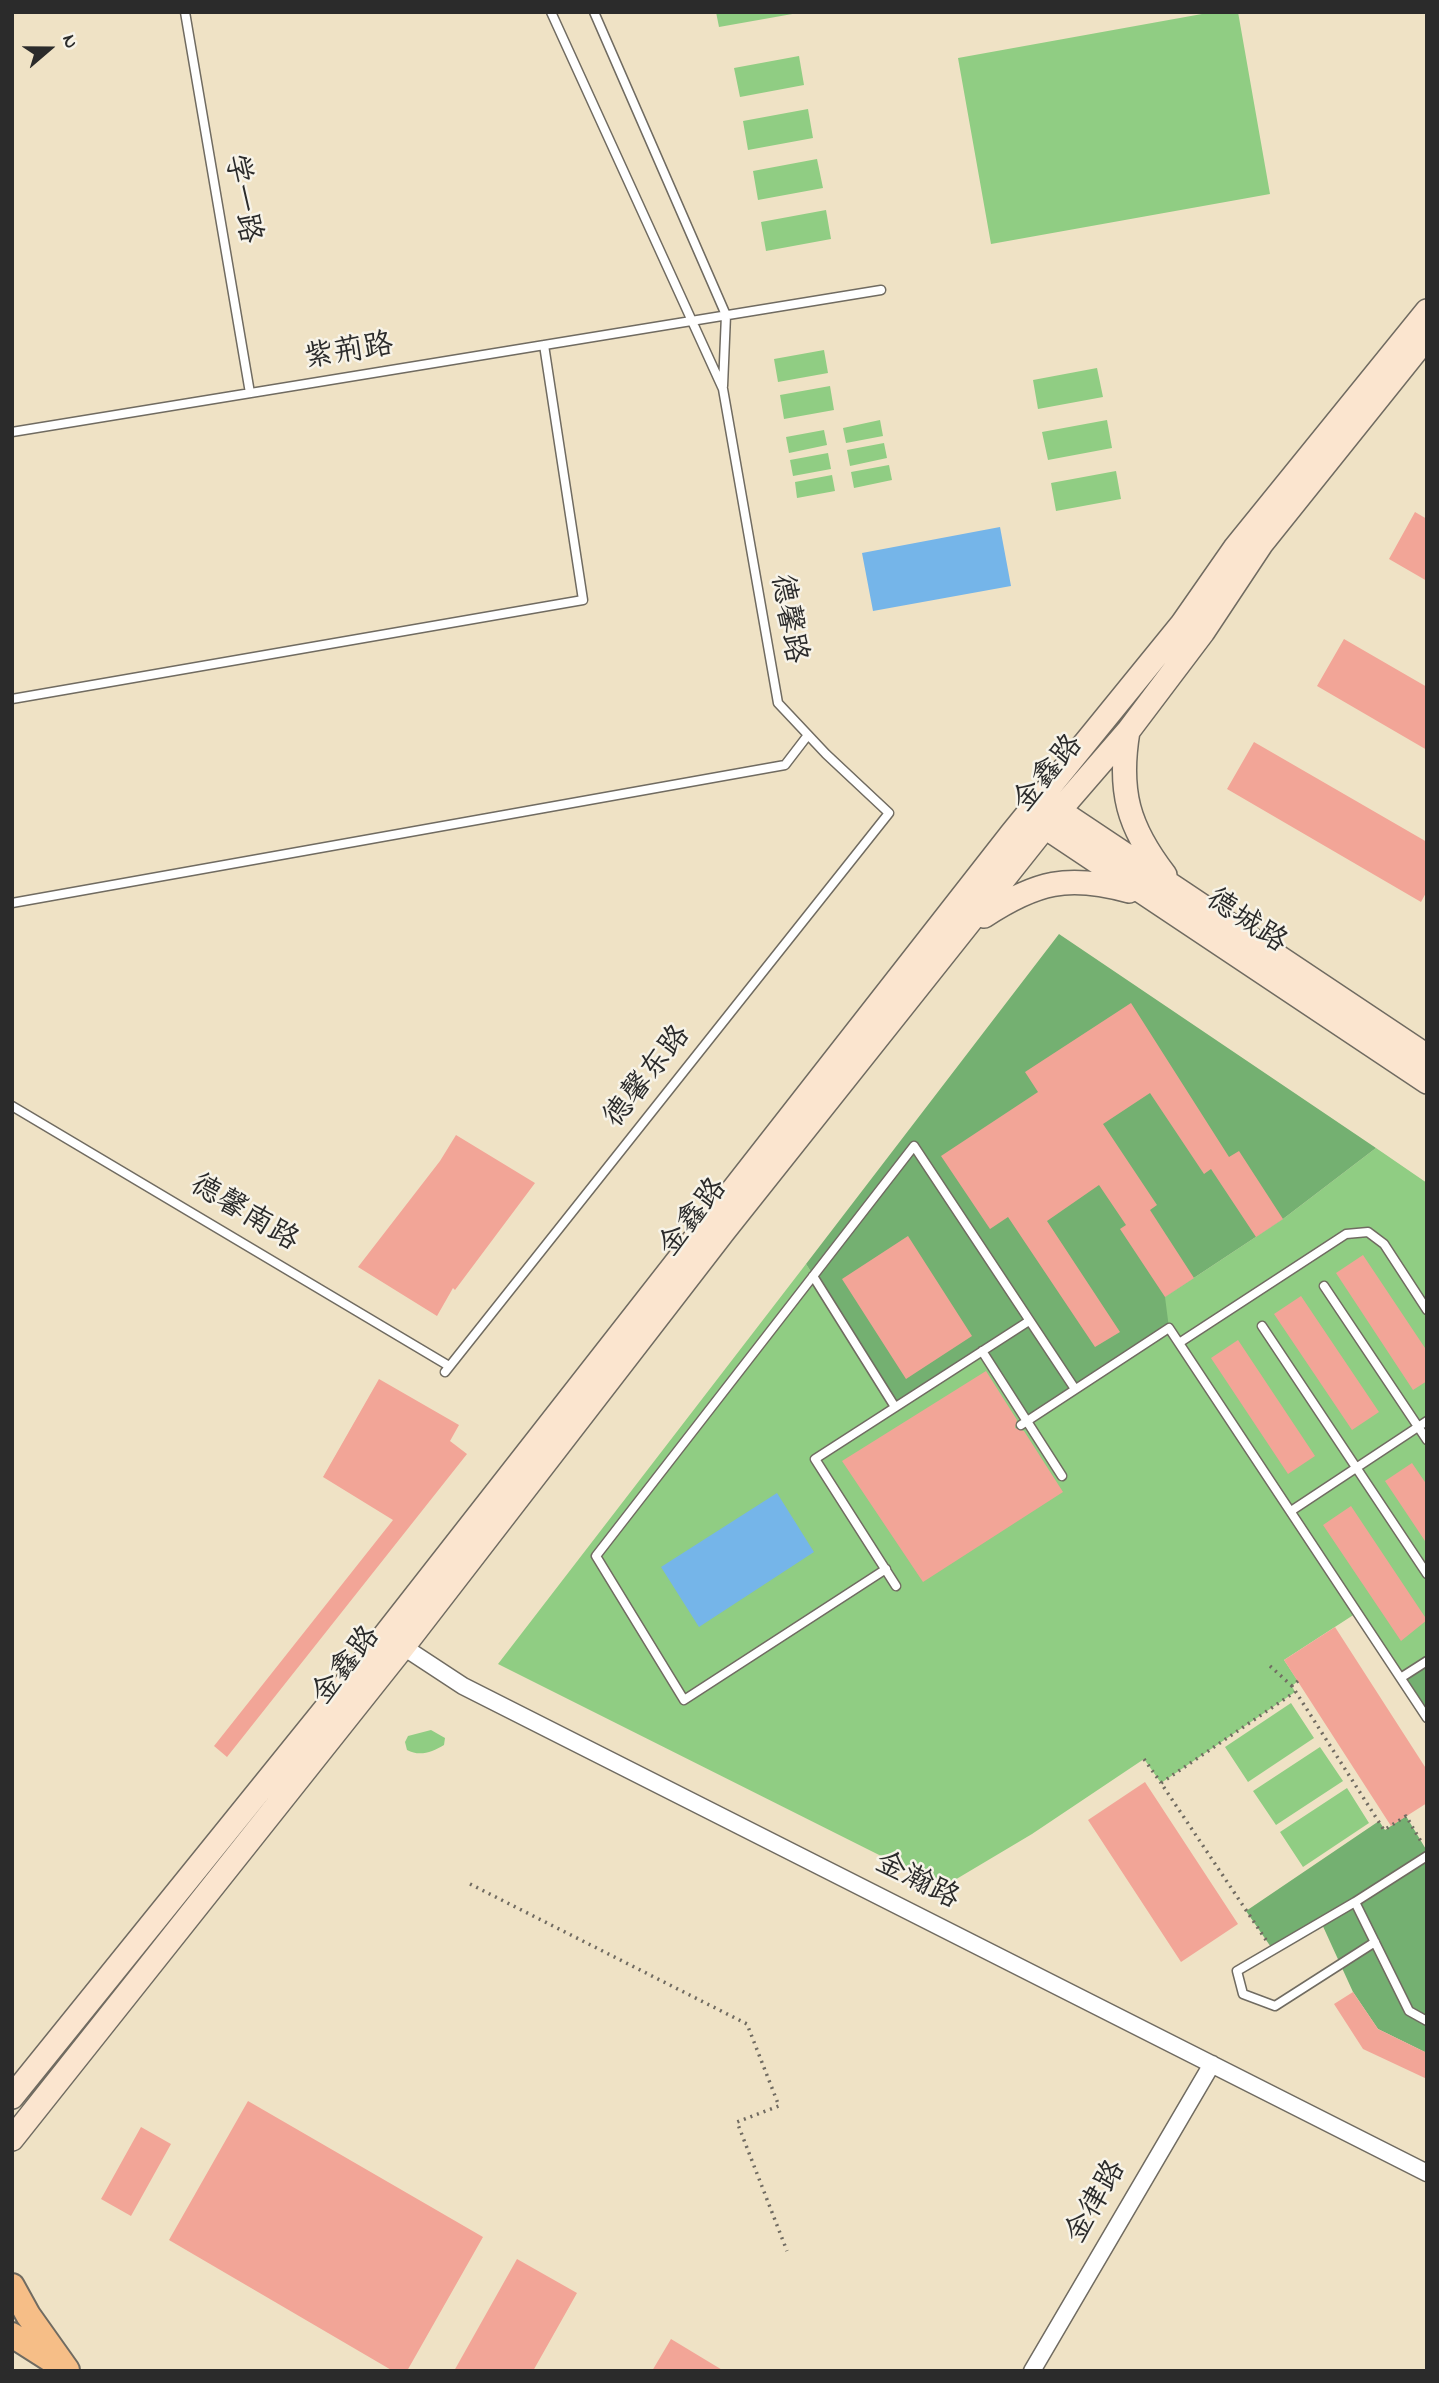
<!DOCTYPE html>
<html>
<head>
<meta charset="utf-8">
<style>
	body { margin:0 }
	#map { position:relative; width:1439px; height:2383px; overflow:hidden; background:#efe2c5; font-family:"Indie Flower",sans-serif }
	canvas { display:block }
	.frame { position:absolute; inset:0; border:14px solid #2b2b2b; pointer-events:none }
	.north { position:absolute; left:14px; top:14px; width:70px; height:70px; -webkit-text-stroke:5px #f7f3e8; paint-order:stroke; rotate:70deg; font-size:19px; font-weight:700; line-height:28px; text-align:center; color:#2b2b2b }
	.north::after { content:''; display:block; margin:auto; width:24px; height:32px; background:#2b2b2b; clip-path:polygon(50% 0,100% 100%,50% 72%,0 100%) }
</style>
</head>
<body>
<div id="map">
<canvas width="1439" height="2383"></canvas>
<div class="frame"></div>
<div class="north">N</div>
</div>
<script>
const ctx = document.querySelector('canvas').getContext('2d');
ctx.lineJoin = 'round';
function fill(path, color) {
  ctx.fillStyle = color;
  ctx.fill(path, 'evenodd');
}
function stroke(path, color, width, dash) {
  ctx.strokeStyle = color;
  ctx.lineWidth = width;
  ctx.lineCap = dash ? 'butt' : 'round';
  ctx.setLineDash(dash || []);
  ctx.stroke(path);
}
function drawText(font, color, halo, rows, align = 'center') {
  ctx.font = font + ' "Indie Flower","LXGW WenKai TC",sans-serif';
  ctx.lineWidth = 5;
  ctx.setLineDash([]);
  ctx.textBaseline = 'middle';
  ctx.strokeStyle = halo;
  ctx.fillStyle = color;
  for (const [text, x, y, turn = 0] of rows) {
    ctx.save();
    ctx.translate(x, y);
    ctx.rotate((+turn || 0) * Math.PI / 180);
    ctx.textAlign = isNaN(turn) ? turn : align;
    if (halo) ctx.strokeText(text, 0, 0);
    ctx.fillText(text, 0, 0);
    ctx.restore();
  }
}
fill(new Path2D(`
	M716 12H798V13L719 27Z
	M1213 12H1238L1270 194 991 244 958 58Z
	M799 56 804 85 740 97 734 68Z
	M808 109 813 138 748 150 743 121Z
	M817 159 823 188 758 200 753 171Z
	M826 210 831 239 766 251 761 222Z
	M824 350 828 373 778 382 774 359Z
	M1097 368 1103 397 1038 409 1033 380Z
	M830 386 834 410 784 419 780 395Z
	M880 420 883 436 846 443 843 428Z
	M1107 420 1112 448 1048 460 1042 432Z
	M824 430 827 445 789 453 786 437Z
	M884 443 887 458 850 466 847 450Z
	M828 453 831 469 793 476 790 460Z
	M889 465 892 480 854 488 851 472Z
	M1116 471 1121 499 1056 511 1051 483Z
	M832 475 835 491 797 498 795 482Z
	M1376 1148 1427 1183V1661L1402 1677 1358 1612 1284 1660 1298 1681 1292 1686 1295 1692 1161 1783 1144 1759 1032 1834 943 1887 498 1664 806 1264 895 1407 982 1351 1165 1297 1283 1219Z
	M1291 1703 1314 1738 1248 1782 1225 1747Z
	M431 1730 445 1738 444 1745C432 1752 420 1757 407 1750L405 1742 408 1736Z
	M1320 1747 1343 1781 1276 1825 1253 1791Z
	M1347 1788 1369 1823 1303 1867 1280 1832Z`), '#90cd83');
fill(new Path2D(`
	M1059 934 1376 1148 1283 1219 1165 1297 1169 1328 1026 1421 982 1352 895 1407 806 1264Z
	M1427 1661V1718L1402 1677Z
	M1406 1816 1427 1851V2053L1378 2029 1353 1992 1321 1922 1273 1950 1246 1911 1379 1821 1385 1830Z`), '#74b071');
fill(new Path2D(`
	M1000 527 1011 586 873 611 862 553Z
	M777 1493 814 1552 699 1627 661 1567Z`), '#75b5e9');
fill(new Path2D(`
	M1415 512 1427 519V581L1389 559Z
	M1344 639 1427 687V750L1317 686Z
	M1254 742 1427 842V891L1421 902 1227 789Z
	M1131 1003 1229 1157 1239 1151 1283 1219 1256 1237 1211 1169 1204 1174 1150 1093 1103 1124 1157 1205 1150 1210 1194 1278 1165 1297 1120 1229 1126 1225 1099 1185 1047 1221 1120 1332 1095 1347 1008 1217 990 1229 941 1156 1038 1092 1025 1072Z
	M456 1135 535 1183 455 1290 453 1288 437 1316 358 1267 440 1161Z
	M908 1236 972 1336 906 1379 842 1279Z
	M1363 1255 1427 1351V1381L1413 1390 1336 1273Z
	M1301 1296 1379 1412 1352 1430 1274 1314Z
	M1238 1340 1315 1456 1288 1474 1211 1358Z
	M986 1371 1017 1420 1015 1428 1024 1431 1063 1492 923 1582 842 1461Z
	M379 1379 459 1425 450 1441 467 1454 227 1757 214 1746 393 1520 323 1477Z
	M1412 1463 1427 1485V1544L1385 1481Z
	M1351 1506 1427 1620 1401 1641 1323 1525Z
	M1335 1627 1427 1770V1803L1391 1826 1284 1660Z
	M1145 1782 1238 1924 1181 1962 1088 1820Z
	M1353 1992 1378 2029 1427 2053V2079L1363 2049 1334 2004Z
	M248 2101 483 2237 407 2371H393L169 2240Z
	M141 2127 171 2144 131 2216 101 2199Z
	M517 2259 577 2293 533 2371H454Z
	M671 2339 724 2371H652Z`), '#f2a597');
const lane = new Path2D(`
	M185 12 250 393
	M594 12 726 315 723 386
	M12 432 881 290
	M12 699 583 600 544 345
	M12 903 785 765 808 735
	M12 1106 449 1366
	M813 1276 895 1407
	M1324 1286 1427 1440
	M1262 1326 1427 1574
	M1179 1343 1346 1234 1368 1232 1384 1244 1427 1310
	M982 1351 1062 1476
	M445 1372 889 813 826 754 778 703 723 389 551 12
	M1021 1425 1169 1328 1427 1718
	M1291 1511 1427 1421
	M886 1569 684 1700 596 1556 914 1146 1075 1389
	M896 1586 815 1459 1029 1321
	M1402 1677 1427 1661
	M1427 1856 1355 1902 1409 2011 1427 2021
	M1355 1902 1237 1971 1243 1994 1275 2006 1375 1942`);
const street = new Path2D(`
	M396 1642 463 1686 1427 2173
	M1032 2371 1212 2064`);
const secondary = new Path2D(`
	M1128 731C1118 791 1128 827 1165 875
	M1048 803 1427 1056
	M1033 819 1427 1082
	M984 916C1036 882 1068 874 1129 891
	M12 2097 385 1635 1012 833 1182 624 1235 548 1427 311
	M12 2139 403 1647 724 1231 1045 827 1129 730 1203 632 1262 543 1427 337`);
const primary = new Path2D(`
	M12 2286 28 2315 67 2370
	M12 2335 56 2363`);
stroke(lane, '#706b61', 11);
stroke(street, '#706b61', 19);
stroke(secondary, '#706b61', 26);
stroke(primary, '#706b61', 28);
stroke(new Path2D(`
	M1270 1666 1292 1686
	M1298 1681 1292 1686 1384 1830 1406 1816 1422 1843
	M1144 1759 1161 1783
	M470 1884 747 2024 779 2106 737 2122 787 2251
	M1266 1940 1161 1783 1295 1692`), '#706b61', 3.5, [2, 5]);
stroke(lane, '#fff', 8);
stroke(street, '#fff', 16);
stroke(secondary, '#fbe5cf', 23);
stroke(primary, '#f6be87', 24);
drawText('30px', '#2b2b2b', '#f7f3e8', [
	["学一路",240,199,80],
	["紫荊路",349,354,-9],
	["德馨路",786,619,80],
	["金鑫路",1050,775,-50],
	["德城路",1245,923,34],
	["德馨东路",649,1078,-52],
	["德馨南路",243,1215,31],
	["金鑫路",695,1219,-52],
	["金鑫路",348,1667,-52],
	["金瀚路",916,1883,27],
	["金律路",1098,2203,-60]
]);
</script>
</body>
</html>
